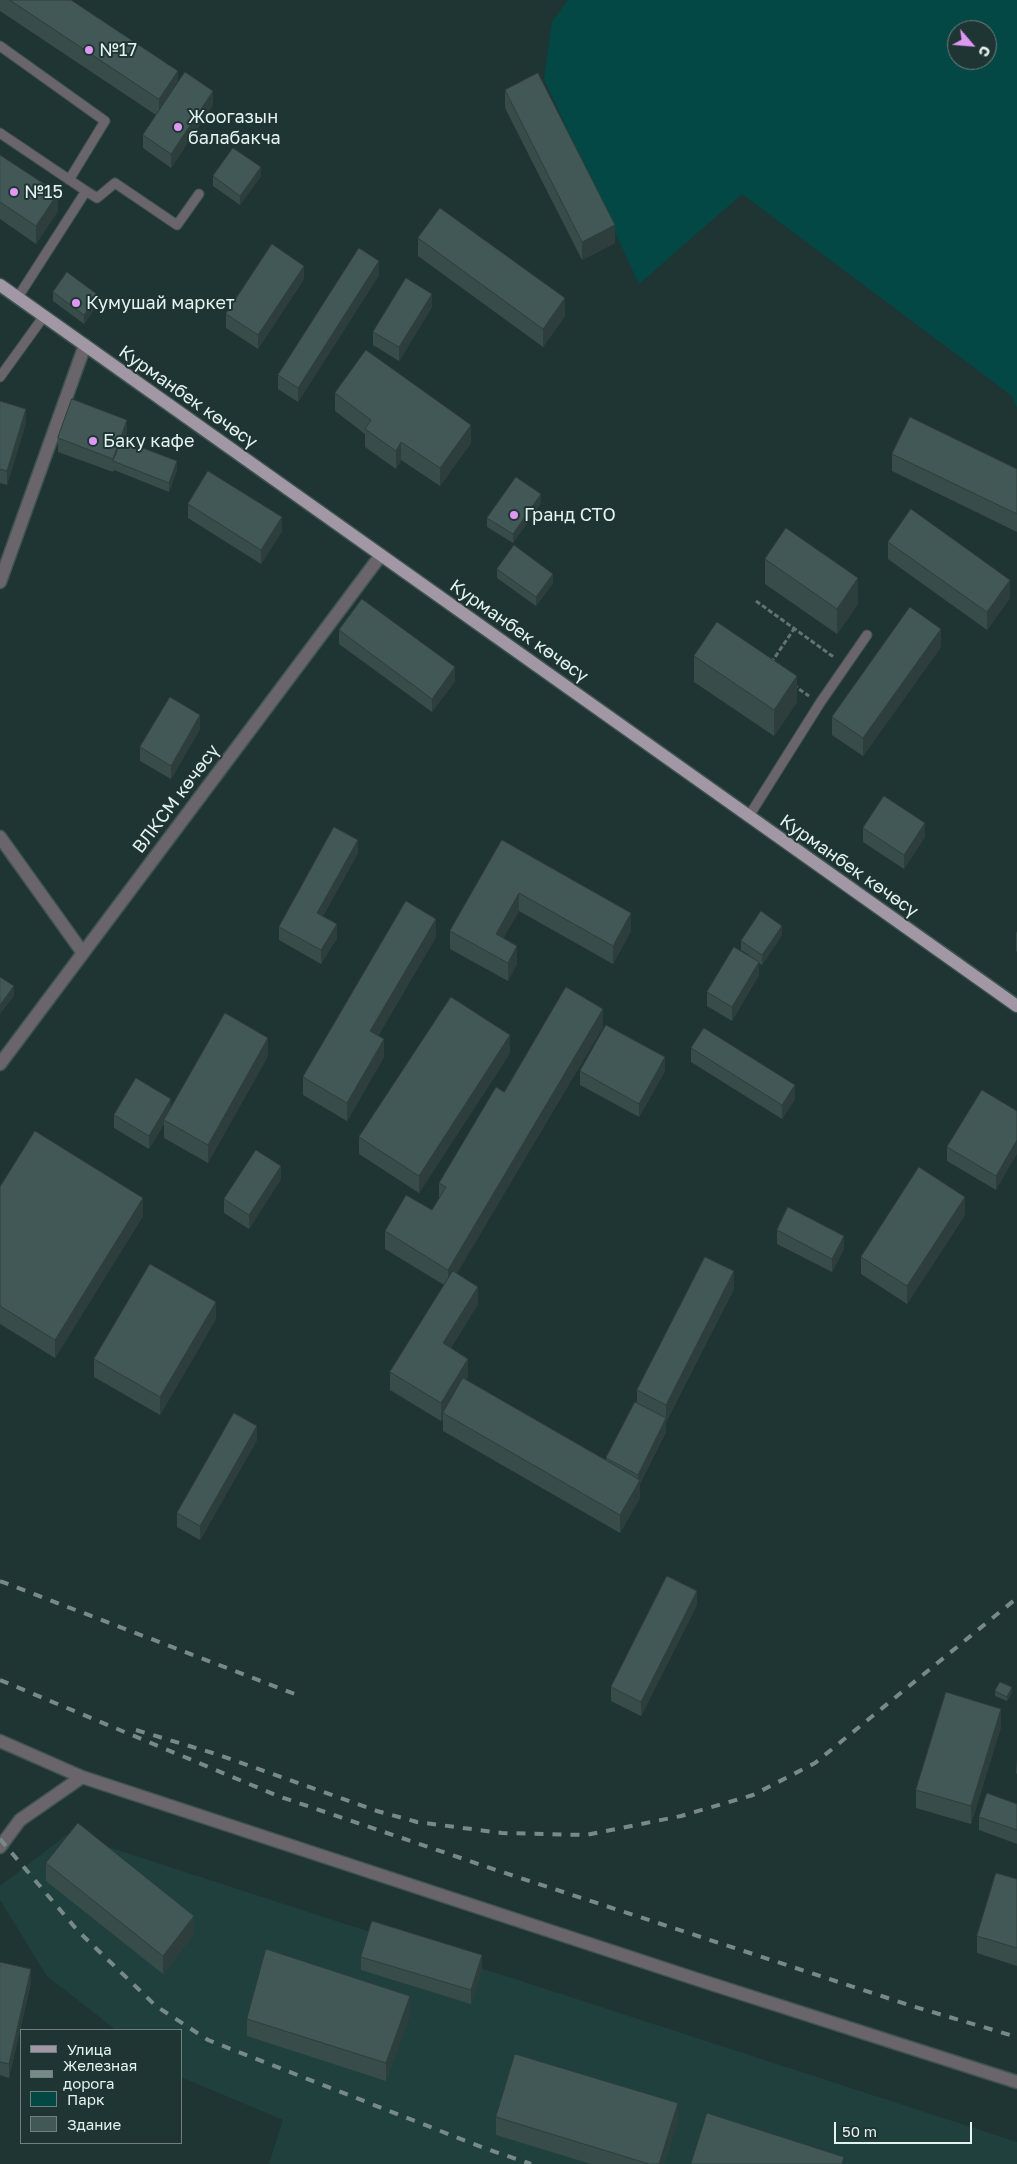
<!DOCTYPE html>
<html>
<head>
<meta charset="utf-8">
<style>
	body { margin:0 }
	#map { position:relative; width:1017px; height:2164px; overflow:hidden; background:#1f3533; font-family:"Golos Text",sans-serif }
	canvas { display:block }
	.legend { position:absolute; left:20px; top:2029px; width:162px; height:115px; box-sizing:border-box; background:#1f3533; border:1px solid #6e817f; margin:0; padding:6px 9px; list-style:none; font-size:15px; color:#e4f2f0 }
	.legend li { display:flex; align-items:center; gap:10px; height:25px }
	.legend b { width:25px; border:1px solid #6e817f }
	.north { position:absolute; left:947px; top:20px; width:50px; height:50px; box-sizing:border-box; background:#1f3533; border:1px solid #6e817f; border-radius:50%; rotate:117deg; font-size:14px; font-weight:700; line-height:20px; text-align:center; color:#e4f2f0 }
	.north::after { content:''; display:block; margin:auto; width:18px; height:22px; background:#de98f3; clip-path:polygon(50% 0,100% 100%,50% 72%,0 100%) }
	.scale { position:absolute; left:834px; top:2122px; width:138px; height:22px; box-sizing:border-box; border:2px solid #e4f2f0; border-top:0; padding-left:6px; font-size:15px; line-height:18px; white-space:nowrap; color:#e4f2f0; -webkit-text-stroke:4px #1f3533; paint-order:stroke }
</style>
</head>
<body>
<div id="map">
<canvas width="1017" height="2164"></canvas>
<ul class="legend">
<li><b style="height:6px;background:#a297a5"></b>Улица</li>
<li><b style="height:6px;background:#788a88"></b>Железная дорога</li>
<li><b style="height:14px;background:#034845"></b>Парк</li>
<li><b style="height:14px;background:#415856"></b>Здание</li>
</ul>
<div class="north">С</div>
<div class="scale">50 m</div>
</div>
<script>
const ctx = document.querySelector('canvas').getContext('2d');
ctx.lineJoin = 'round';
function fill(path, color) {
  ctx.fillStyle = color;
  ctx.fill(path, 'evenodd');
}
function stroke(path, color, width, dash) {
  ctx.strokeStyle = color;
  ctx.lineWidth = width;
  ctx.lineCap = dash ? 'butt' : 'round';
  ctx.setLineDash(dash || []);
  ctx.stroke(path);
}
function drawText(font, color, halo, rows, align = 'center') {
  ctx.font = font + ' "Golos Text",sans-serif';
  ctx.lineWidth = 4;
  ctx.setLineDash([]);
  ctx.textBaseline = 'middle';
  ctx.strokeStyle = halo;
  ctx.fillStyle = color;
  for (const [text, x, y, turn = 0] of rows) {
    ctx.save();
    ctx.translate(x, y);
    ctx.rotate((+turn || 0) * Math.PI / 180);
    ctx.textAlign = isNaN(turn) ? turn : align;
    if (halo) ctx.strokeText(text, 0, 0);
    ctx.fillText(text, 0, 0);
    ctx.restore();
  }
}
fill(new Path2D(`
	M68 1834 1017 2142V2164H269L283 2120 181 2077V2030H116L47 1976 0 1900V1886Z`), '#20403d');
fill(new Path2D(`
	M568 0H1017V408L1011 395 742 194 639 284 544 79 552 22ZM957 30H987V60H957Z`), '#034845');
const service = new Path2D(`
	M0 46 105 121 69 180
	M0 133 86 191 18 297
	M86 191 97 198 115 183 177 225 199 194
	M0 377 44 316
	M749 816 820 703 867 635`);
const minor = new Path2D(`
	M0 582 85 345
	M0 837 83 953
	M0 1741 82 1777
	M0 1847 20 1820 82 1777 696 1979 1017 2082`);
const tertiary = new Path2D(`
	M0 1064 381 555`);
const primary = new Path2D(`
	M0 285 1017 1006`);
stroke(service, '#3f5351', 11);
stroke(minor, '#3f5351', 15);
stroke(tertiary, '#3f5351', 15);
stroke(primary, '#3f5351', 15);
stroke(new Path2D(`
	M756 601 835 658
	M771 663 794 629
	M793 685 809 696`), '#617472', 3, [5, 2.5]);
stroke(service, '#6a646b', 9);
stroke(minor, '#6a646b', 12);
stroke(tertiary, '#6a646b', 12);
stroke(primary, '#a297a5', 12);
stroke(new Path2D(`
	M0 1581 300 1696
	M0 1680 278 1796 502 1872 912 2006 1017 2037
	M136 1730 216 1754 377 1811 417 1822 502 1833 586 1835 681 1816 753 1795 815 1763 1017 1598
	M0 1839 78 1931 156 2006 208 2040 484 2148 531 2164`), '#788a88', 4, [9, 9]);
fill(new Path2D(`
	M0 0H71L178 83 213 105 171 168 143 148V135L156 115 0 11Z
	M505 90 615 243 582 260 505 108Z
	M0 155 58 211 36 244 0 219Z
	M213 176H261L240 205 213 186Z
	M418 238 565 316 543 347 418 256Z
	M379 275 298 402 278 389V375Z
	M304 279 258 349 226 328V314Z
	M53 292 98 304 84 324 53 301Z
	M432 307 399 361 373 345V332Z
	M335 393 471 443 440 486 401 460 396 469 365 447V434L335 411Z
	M0 401 26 423 7 485 0 483Z
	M127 433 125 441 177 470 169 492 114 470 113 472 58 452V438Z
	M892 454 1017 469V532L892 471Z
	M541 503 513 543 487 527V518Z
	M188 504 282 531 261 564 188 518Z
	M888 542 1010 598 987 630 888 559Z
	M765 559 858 604 837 634 765 584Z
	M497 569 553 583 536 606 497 578Z
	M339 630 455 681 432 712 339 644Z
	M941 647 863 756 832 735V717Z
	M694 656 797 702 774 736 694 682Z
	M200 729 171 779 140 761V747Z
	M863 828 925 837 904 869 863 842Z
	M502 840 631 931 613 964 519 911 503 938 517 964 508 981 450 949V931Z
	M358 853 323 916 337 938 321 964 279 940V927Z
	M1017 931V952L1016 951V933Z
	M782 935 762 965 759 963V975L732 1021 707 1006V992L749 955 741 950V941Z
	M436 937 378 1036 384 1057 347 1121 303 1095V1077Z
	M603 1027 457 1273 478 1304 451 1348 468 1377 466 1380 606 1460V1458L637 1403V1390L734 1289 666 1422V1432L640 1484V1498L620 1533 443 1431V1418L441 1421 390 1390V1372L444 1285 385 1249V1231L432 1210 439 1200V1183L504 1092Z
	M691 1048 795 1099 782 1119 691 1062Z
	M510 1053 419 1193 359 1154V1137Z
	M268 1056 208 1163 164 1138V1124L149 1149 114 1128V1115L171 1108Z
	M580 1071H665L639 1117 580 1085Z
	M1017 1111 996 1190 947 1161V1147Z
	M281 1179 249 1229 224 1213V1199Z
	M0 1187 143 1216 55 1358 0 1324Z
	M965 1215 907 1304 861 1274V1257Z
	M777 1230 844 1249 832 1272 777 1244Z
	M216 1319 160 1415 94 1377V1359Z
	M257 1440 200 1540 177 1527V1513Z
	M697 1605 641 1716 611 1701V1687Z
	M995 1691 1012 1692 1007 1701 995 1696Z
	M1001 1727 971 1824 916 1808V1790Z
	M1017 1758V1774L1016 1773Z
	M1017 1804V1844L979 1830V1817Z
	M46 1863 194 1934 163 1974 46 1881Z
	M1017 1879V1966L977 1953V1936Z
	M361 1957 482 1968 471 2004 361 1970Z
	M0 1962 31 1983 9 2078 0 2075Z
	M410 2014 386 2081 247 2036V2019Z
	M496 2117 678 2121 664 2164H591L496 2135Z`), '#384c4a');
fill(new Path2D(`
	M178 71V89L159 117V99Z
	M213 91V105L171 168V154Z
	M261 167V176L240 205V196Z
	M58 193V211L36 244V226Z
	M615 225V243L582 260V242Z
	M379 261V275L298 402V388Z
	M304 266V279L258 349V335Z
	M432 294V307L399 361V347Z
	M98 295V304L84 324V315Z
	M565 298V316L543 347V329Z
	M26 409V423L7 485V471Z
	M127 420V433L117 462 113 461V472V459Z
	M471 425V443L440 486V468Z
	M401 442V460L396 469V451Z
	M177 461V470L169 492V483Z
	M541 494V503L513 543V534Z
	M282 517V531L261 564V550Z
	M553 574V583L536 606V597Z
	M858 578V604L837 634V609Z
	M1010 580V598L987 630V612Z
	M941 629V647L863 756V738Z
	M455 667V681L432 712V699Z
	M797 676V702L774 736V710Z
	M200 715V729L171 779V766Z
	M925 823V837L904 869V855Z
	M358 840V853L317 927V913Z
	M519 893V911L496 952V934Z
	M631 913V931L613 964V946Z
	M436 919V937L370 1049V1031Z
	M337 924V938L321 964V950Z
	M782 926V935L762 965V955Z
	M517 946V964L508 981V963Z
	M759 962V975L732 1021V1007Z
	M14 986V996L0 1014V1005Z
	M603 1009V1027L448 1288V1270Z
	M510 1035V1053L419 1193V1176Z
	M268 1038V1056L208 1163V1145Z
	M384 1039V1057L347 1121V1103Z
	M665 1057V1071L639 1117V1104Z
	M795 1085V1099L782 1119V1105Z
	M171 1099V1113L164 1120V1124L149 1149V1136Z
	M1017 1140V1154L996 1190V1176Z
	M281 1166V1179L249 1229V1215Z
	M965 1197V1215L907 1304V1286Z
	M143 1198V1216L55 1358V1340Z
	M844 1236V1249L832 1272V1259Z
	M734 1271V1289L666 1422V1432L640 1484V1498L620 1533V1515L638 1484V1475L666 1418V1405Z
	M478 1287V1304L443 1361V1343Z
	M216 1302V1319L160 1415V1397Z
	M468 1359V1377L445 1414 443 1413V1418L441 1421V1403Z
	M257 1426V1440L200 1540V1526Z
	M697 1591V1605L641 1716V1702Z
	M1012 1687V1692L1007 1701V1697Z
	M1001 1709V1727L971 1824V1806Z
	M194 1916V1934L163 1974V1956Z
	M482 1955V1968L471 2004V1990Z
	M31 1969V1983L9 2078V2064Z
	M410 1996V2014L386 2081V2063Z
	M678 2103V2121L664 2164H659Z`), '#2e3e3c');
const building = new Path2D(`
	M10 0H71L178 71 159 99Z
	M185 72 213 91 171 154 143 135Z
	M538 73 615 225 582 242 505 90Z
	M233 148 261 167 240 196 213 176Z
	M0 155 58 193 36 226 0 202Z
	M440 208 565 298 543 329 418 238Z
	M272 244 304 266 258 335 226 314Z
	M359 248 379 261 298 388 278 375Z
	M67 272 98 295 84 315 53 292Z
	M406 278 432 294 399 347 373 332Z
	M366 350 471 425 440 468 401 442 396 451 365 429 371 420 335 393Z
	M72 399 127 420 113 459 58 438Z
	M0 401 26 409 7 471 0 469Z
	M910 417 1017 469V514L892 454Z
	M122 440 177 461 169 483 113 461Z
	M208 471 282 517 261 550 188 504Z
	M516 477 541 494 513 534 487 518Z
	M911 509 1010 580 987 612 888 542Z
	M786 528 858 578 837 609 765 559Z
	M514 545 553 574 536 597 497 569Z
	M362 599 455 667 432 699 339 630Z
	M910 607 941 629 863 738 832 717Z
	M717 622 797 676 774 710 694 656Z
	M170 697 200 715 171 766 140 747Z
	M884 796 925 823 904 855 863 828Z
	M334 827 358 840 317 913 337 924 321 950 279 927Z
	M502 840 631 913 613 946 519 893 496 934 517 946 508 963 450 931Z
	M406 901 436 919 370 1031 384 1039 347 1103 303 1077Z
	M761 911 782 926 762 955 741 941Z
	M734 947 759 962 732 1007 707 992Z
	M0 977 14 986 0 1005Z
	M566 987 603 1009 448 1270 385 1231 406 1195 432 1210 446 1187 439 1183 496 1087 504 1092Z
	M451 997 510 1035 419 1176 359 1137Z
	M225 1013 268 1038 208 1145 164 1120Z
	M606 1025 665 1057 639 1104 580 1071Z
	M704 1028 795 1085 782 1105 691 1048Z
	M136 1078 171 1099 149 1136 114 1115Z
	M982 1090 1017 1111V1140L996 1176 947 1147Z
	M35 1131 143 1198 55 1340 0 1306V1187Z
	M256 1150 281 1166 249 1215 224 1199Z
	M919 1167 965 1197 907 1286 861 1257Z
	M788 1207 844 1236 832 1259 777 1230Z
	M705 1257 734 1271 666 1405 637 1390Z
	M150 1264 216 1302 160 1397 94 1359Z
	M453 1271 478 1287 443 1343 468 1359 441 1403 390 1372Z
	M463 1378 640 1480 620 1515 443 1413Z
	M635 1402 666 1418 638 1475 606 1458Z
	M234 1413 257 1426 200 1526 177 1513Z
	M667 1576 697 1591 641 1702 611 1687Z
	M1000 1682 1012 1687 1007 1697 995 1691Z
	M946 1692 1001 1709 971 1806 916 1790Z
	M987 1793 1017 1804V1830L979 1817Z
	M78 1823 194 1916 163 1956 46 1863Z
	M996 1873 1017 1879V1948L977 1936Z
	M372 1921 482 1955 471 1990 361 1957Z
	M266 1949 410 1996 386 2063 247 2019Z
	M0 1962 31 1969 9 2064 0 2062Z
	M515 2054 678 2103 659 2164H649L496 2117Z
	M707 2113 844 2157 842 2164H691Z`);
fill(building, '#415856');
stroke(building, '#2e3e3c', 1);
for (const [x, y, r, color] of [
	[89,50,5,"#de98f3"],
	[178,127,5,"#de98f3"],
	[14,192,5,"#de98f3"],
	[76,303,5,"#de98f3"],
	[93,441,5,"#de98f3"],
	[514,515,5,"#de98f3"]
]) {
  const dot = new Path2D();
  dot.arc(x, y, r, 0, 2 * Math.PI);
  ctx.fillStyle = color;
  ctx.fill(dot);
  stroke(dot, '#1f3533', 2);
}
drawText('18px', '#e4f2f0', '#1f3533', [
	["№17",99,50],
	["Жоогазын",188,117],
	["балабакча",188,138],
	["№15",24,192],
	["Кумушай маркет",86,303],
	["Баку кафе",103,441],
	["Гранд СТО",524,515]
], 'left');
drawText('18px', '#e4f2f0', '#1f3533', [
	["Курманбек көчөсү",188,397,35],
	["Курманбек көчөсү",519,631,35],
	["ВЛКСМ көчөсү",176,799,-53],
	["Курманбек көчөсү",849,866,35]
]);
</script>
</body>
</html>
